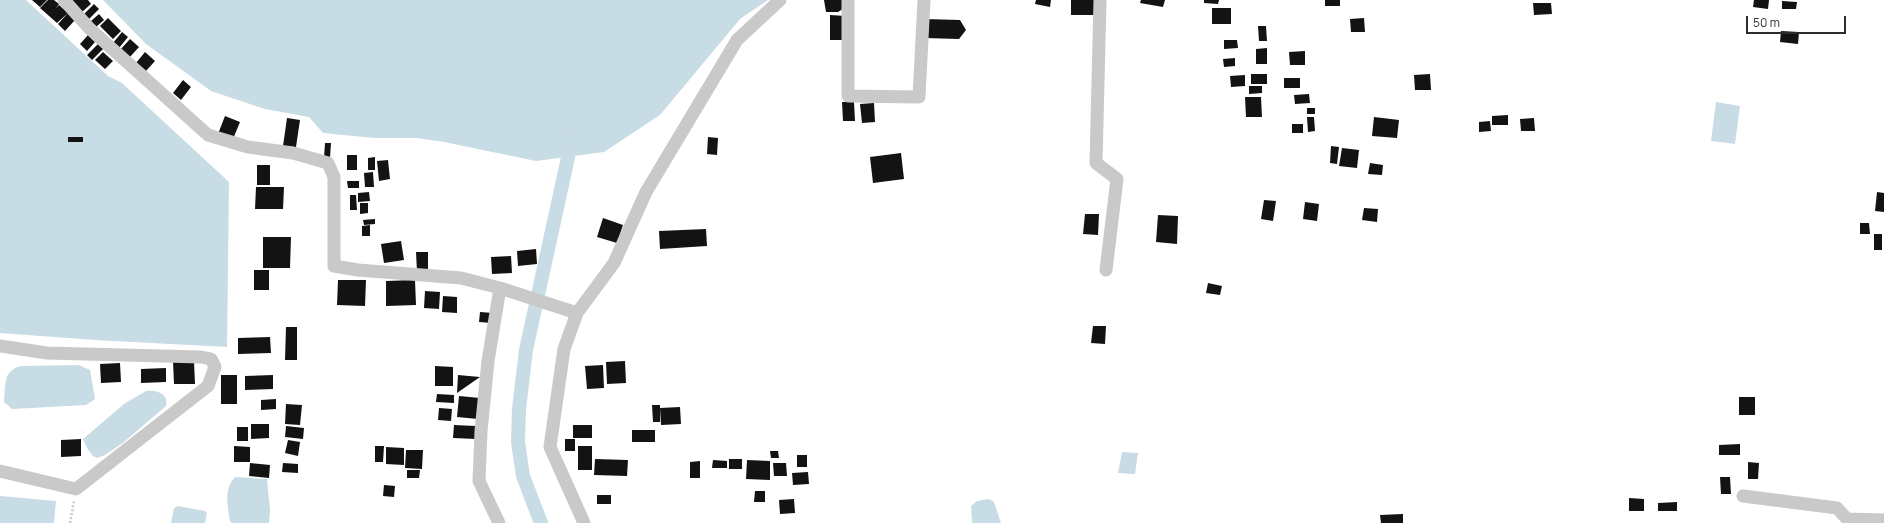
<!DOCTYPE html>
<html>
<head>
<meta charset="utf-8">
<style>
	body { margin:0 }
	#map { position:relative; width:1884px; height:523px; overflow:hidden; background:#fff; font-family:Manrope,sans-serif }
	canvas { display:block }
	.scale { position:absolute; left:1746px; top:16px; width:100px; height:18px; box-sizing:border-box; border:2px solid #2c2c2c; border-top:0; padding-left:5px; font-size:12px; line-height:14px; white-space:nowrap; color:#2c2c2c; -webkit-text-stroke:3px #fff; paint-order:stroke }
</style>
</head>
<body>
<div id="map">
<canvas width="1884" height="523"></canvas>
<div class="scale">50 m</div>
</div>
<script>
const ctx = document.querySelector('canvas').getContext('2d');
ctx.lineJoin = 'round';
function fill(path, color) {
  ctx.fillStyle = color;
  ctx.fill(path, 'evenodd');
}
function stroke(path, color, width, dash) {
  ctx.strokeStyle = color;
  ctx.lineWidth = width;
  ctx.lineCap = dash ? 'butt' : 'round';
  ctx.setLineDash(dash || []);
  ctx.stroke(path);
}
fill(new Path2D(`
	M0 0H26L108 76 122 83 229 182 227 347 95 340 0 333Z
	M103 0H768L740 19 660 115 604 152 536 161 444 142 417 138H374L323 133 309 117 265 109 211 91 146 44Z
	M1716 102 1740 106 1735 144 1711 141Z
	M79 365 90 370 95 399 86 405 12 409 4 402C6 386 2 371 21 366Z
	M146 391C156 390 169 393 166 406L124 442 105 455 97 458 93 456 87 448 83 439 124 404Z
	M1122 452 1138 453 1135 474 1118 473Z
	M235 477 267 479 270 510 269 523H232L230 521C228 506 223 490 235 477Z
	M0 496 56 501 54 523H0Z
	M989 499 994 502 1001 523H972L971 506 977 501Z
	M178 506 205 511 207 513 205 523H171L174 508Z`), '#c8dce6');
stroke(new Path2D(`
	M541 523 523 476 518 442 519 409 526 350 572 139`), '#c8dce6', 14);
fill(new Path2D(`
	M32 0H47L40 7Z
	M48 0H54L59 4 56 8 59 5 68 13 57 23 40 8Z
	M71 0H88L91 4 82 12Z
	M824 0H845L846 7 838 12H826Z
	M1036 0H1051L1050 7 1035 4Z
	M1071 0H1096V15H1071Z
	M1141 0H1165L1163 7 1140 3Z
	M1204 0H1219L1218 4 1204 3Z
	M1325 0H1340V6H1325Z
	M1754 0H1769L1768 9 1753 7Z
	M1782 1 1797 2 1796 9H1782Z
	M1533 3H1551L1552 14 1534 15Z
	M94 4 99 9 89 19 84 14Z
	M1212 8H1231V24H1212Z
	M68 13 75 20 65 31 58 24Z
	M99 14 104 20 96 27 91 21Z
	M830 15 846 16 845 40H830Z
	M108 18 121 31 113 39 100 26Z
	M1364 18 1365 32H1351L1350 19Z
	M924 19 960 20 966 30 959 39 924 38Z
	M1258 26H1266L1267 41H1259Z
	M1781 31 1799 32 1798 44 1780 42Z
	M122 32 128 37 119 48 113 43Z
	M88 35 95 42 87 51 80 44Z
	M130 39 139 47 129 58 120 50Z
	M1224 40H1237L1238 48 1224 49Z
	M99 43 104 48 92 60 87 55Z
	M1267 48V64H1256V49Z
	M1305 51V65H1290L1289 52Z
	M103 52 113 61 105 69 95 60Z
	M145 52 155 61 146 71 136 63Z
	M1235 58V66L1224 67 1223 59Z
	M1251 74H1267V84H1251Z
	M1430 74 1431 90H1415L1414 75Z
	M1245 75V86L1231 87 1230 76Z
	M1284 78H1300V88H1284Z
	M183 80 191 87 181 100 173 93Z
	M1249 86H1262V93L1249 94Z
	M1309 94 1310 103 1295 104 1294 95Z
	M1245 97H1261L1262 117H1246Z
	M842 102H854L855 121H843Z
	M874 103 875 122 862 123 860 104Z
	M1307 108H1315V114H1307Z
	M1508 115V125H1492V116Z
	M225 116 240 122 233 139 218 134Z
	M1307 117H1314L1315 131 1308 132Z
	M1374 117 1399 120 1397 138 1372 136Z
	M287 118 300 120 296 147 283 146Z
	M1534 118 1535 131H1521L1520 119Z
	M1490 121 1491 131 1479 132V122Z
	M1292 124H1303V133H1292Z
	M68 137H83V142H68Z
	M708 137 718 138 717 155 707 154Z
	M325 143H331L330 158H324Z
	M1331 146 1339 147 1337 164 1330 163Z
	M1342 148 1359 150 1357 168 1339 166Z
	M901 153 904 179 873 183 870 157Z
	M347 155H357V170H347Z
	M375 157V170H368V158Z
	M388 160 390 179 379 181 377 161Z
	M1370 163 1383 165 1382 175 1368 174Z
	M257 165H270V185H257Z
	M373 172 374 187H365L364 173Z
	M347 181H359V188H348Z
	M256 187H284L283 209H255Z
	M369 192 370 201 358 202V193Z
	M1877 192 1884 193V212L1875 211Z
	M350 195H356L357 210H350Z
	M1264 200 1276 201 1273 221 1261 219Z
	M1305 202 1319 204 1317 221 1303 219Z
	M360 203H368V213L360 214Z
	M1364 208 1378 209 1377 222 1362 220Z
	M1085 214H1099L1098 235 1083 234Z
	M1158 215 1178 216 1177 244 1156 242Z
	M603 218 623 225 617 243 597 237Z
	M375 219V224L364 225 363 220Z
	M1860 223H1869L1870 234H1860Z
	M370 225V236H362V226Z
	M706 229 707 246 660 249 659 231Z
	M1874 234H1882V250H1874Z
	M263 237H291L290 268H263Z
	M401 241 404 260 384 263 381 244Z
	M536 249 537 264 518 266 517 251Z
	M416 252H428V272H417Z
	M511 256 512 273 492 274 491 257Z
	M254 270H269V290H254Z
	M338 280H366L365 306 337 305Z
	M415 280 416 305 386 306V281Z
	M1208 283 1222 286 1220 295 1206 293Z
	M425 291 440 292 439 309 424 308Z
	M443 296 457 297V313L442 312Z
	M480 312 493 313 492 323 479 322Z
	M1093 326H1106L1105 344 1091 343Z
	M286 327H297V360H285Z
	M270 337 271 353 238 354V338Z
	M173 361H194L195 384H174Z
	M625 361 626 383 607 384 606 362Z
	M120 363 121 382 101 383 100 364Z
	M603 365 604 388 587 389 585 366Z
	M435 366 453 367V386H435Z
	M166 368V382L141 383V369Z
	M221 375H237V404H221Z
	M273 375V389L245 390V376Z
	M458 375 480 377 457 393Z
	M437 394 454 395V403L436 402Z
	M459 396 480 398 478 419 457 417Z
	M1739 397H1755V415H1739Z
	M276 399V409L261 410V400Z
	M286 404 302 405 300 425 285 424Z
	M652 405H660V422H653Z
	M680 407 681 424 661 425 660 408Z
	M439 408 452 409 451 421 438 420Z
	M251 424H269V438L251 439Z
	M454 425 476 426V439L453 438Z
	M573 425H592V438H573Z
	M286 426 304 428 303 439 285 437Z
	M237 427H248V441H237Z
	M632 430H655V442H632Z
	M81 439V456L61 457V440Z
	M565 439H575V451H565Z
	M288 440 300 442 298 456 285 453Z
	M1740 444V455H1719V445Z
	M234 446 250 447V462H234Z
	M375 446H384L383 462H375Z
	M578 446H592V470H578Z
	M386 447 404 448V465L386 464Z
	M406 450H423L422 469 405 468Z
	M770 451H778L779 458H771Z
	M797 455H807V467H797Z
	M595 459 628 460 627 476 594 475Z
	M729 459H742V469H729Z
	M713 460 727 461V468H712Z
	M747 460 770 461V480L746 479Z
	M700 461V478H690V462Z
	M1748 462 1759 463 1758 479H1748Z
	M250 463 270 465 269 478 249 476Z
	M283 463 298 464V473L282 472Z
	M773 463H786L787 476H774Z
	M407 470H420L419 478H407Z
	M808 472 809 484 793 485 792 473Z
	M1720 477H1730L1731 494H1721Z
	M384 485 395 486 394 497 383 496Z
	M755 491H765V502H754Z
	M597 495H611V504H597Z
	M1629 498 1644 499V511H1629Z
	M794 499 795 513 780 514 779 500Z
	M1677 502V511H1658V503Z
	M1403 514V523H1381L1380 515Z`), '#131313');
stroke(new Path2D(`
	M70 523 74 501`), '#c9c9c9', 2.5, [2, 2]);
stroke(new Path2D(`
	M64 0 89 28 208 135 248 147 293 153 328 163 334 177V266L358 270 461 278 500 288 488 361 481 431 479 481 499 523
	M848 0V96L919 97 924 0
	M1100 0 1096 163 1117 179 1106 270
	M500 288 577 313
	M0 346 47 353 201 357 211 359 215 367 208 386 76 489 0 471
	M1743 496 1837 508 1847 519 1884 520
	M584 523 550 447 564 349 577 313 614 263 646 192 737 40 780 0`), '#c9c9c9', 13);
</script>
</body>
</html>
